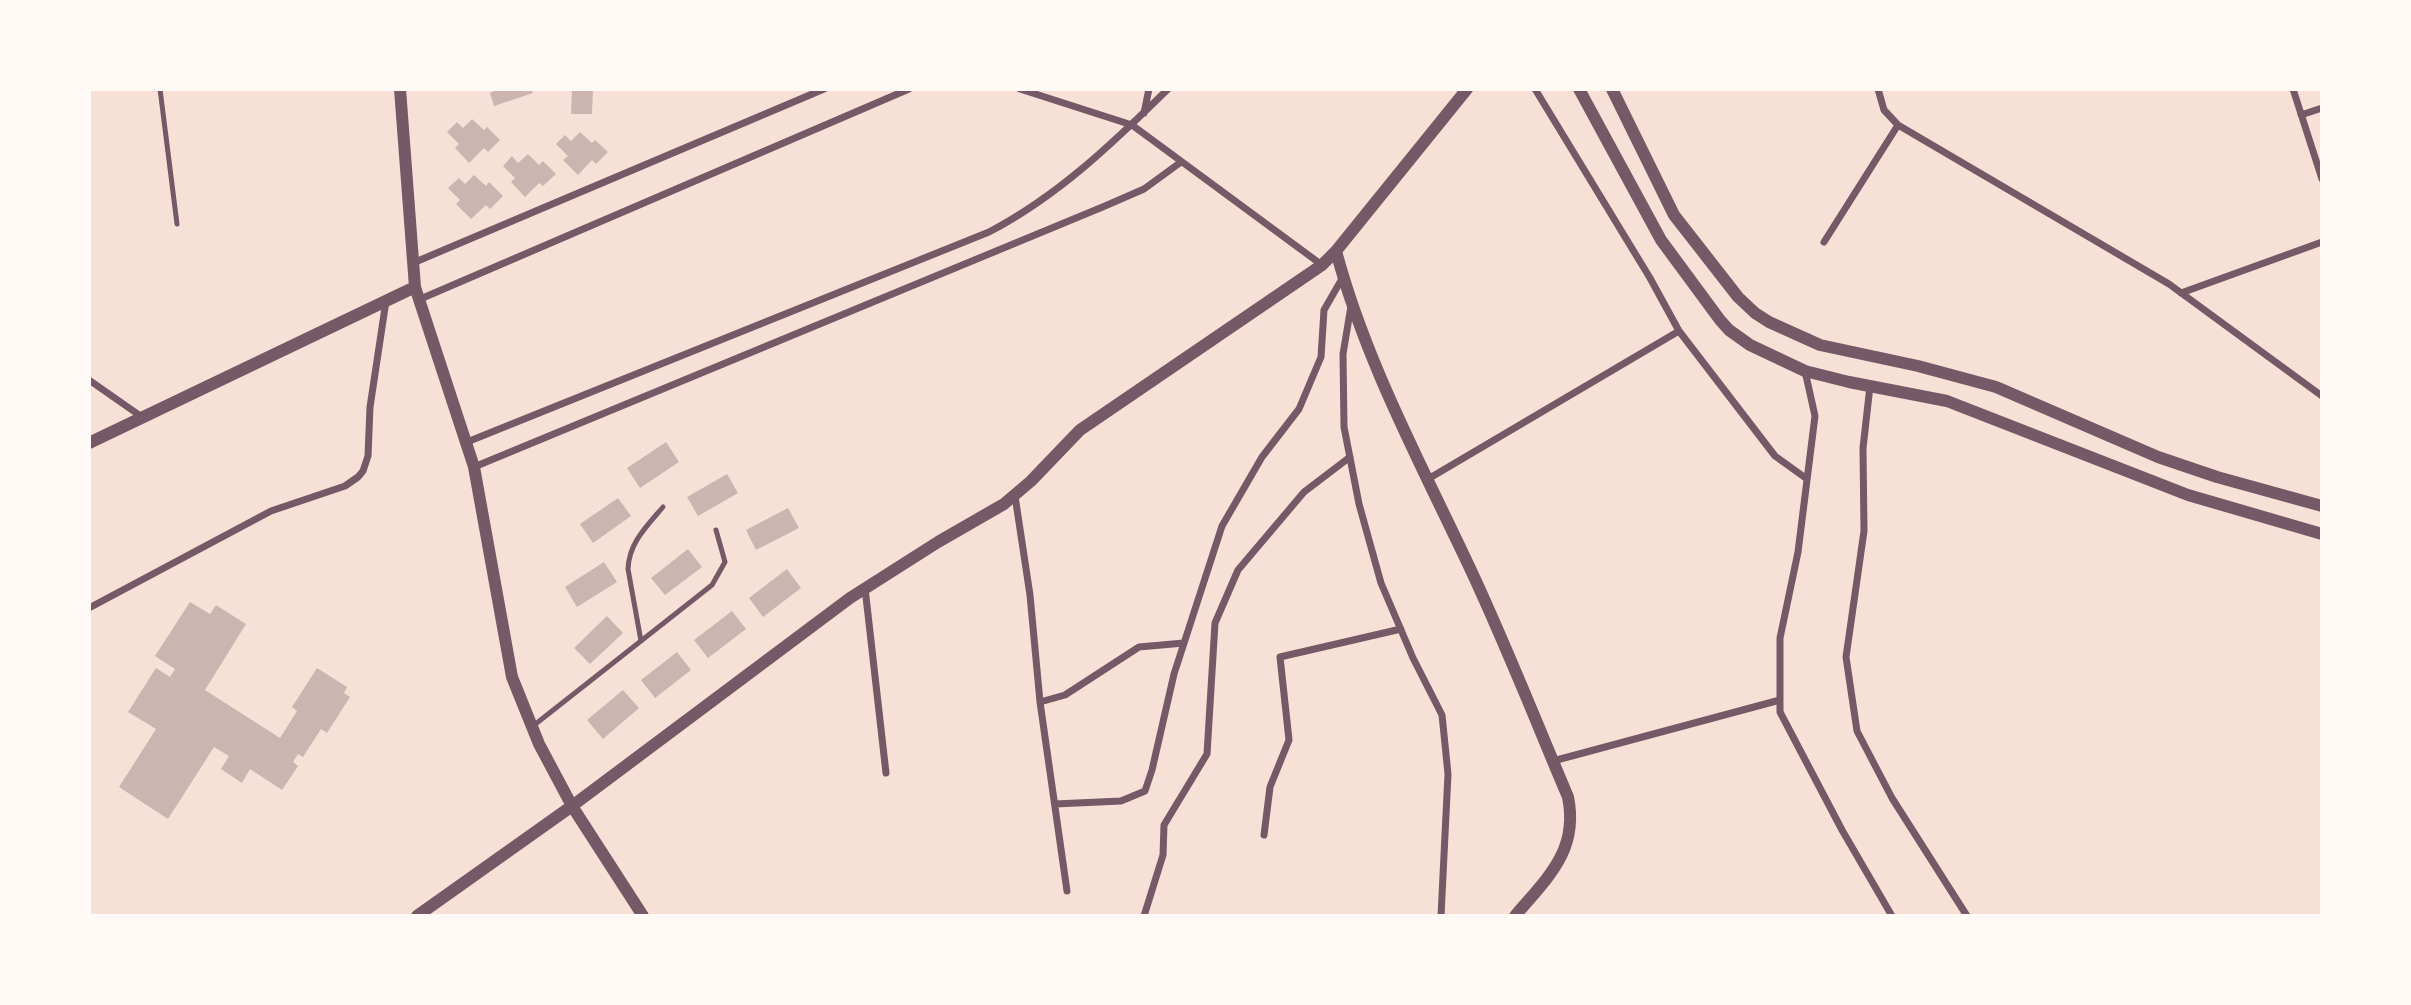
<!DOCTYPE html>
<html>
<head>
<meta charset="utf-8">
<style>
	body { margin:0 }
	#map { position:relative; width:2411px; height:1005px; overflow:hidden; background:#f7e1d7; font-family:Georgia,serif }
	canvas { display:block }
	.frame { position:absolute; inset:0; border:91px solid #fffaf5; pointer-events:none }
</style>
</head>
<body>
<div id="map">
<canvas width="2411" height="1005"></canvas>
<div class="frame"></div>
</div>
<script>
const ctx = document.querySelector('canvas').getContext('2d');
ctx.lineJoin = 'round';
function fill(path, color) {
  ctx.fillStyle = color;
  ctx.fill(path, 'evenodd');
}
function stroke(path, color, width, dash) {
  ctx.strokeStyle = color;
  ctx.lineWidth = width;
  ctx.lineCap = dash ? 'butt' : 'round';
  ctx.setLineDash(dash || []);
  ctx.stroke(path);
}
fill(new Path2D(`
	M498 89H531L533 93 494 106 490 93Z
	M572 89H593L592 114H571Z
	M472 119 484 130 487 127 500 140 488 152 484 148 469 163 455 148 459 144 447 132 457 122 463 128Z
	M580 132 592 143 595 140 608 152 596 164 592 160 578 175 563 160 568 156 556 144 565 135 571 141Z
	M528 154 539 165 543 161 556 174 543 186 539 183 525 197 511 182 515 178 503 166 512 156 518 163Z
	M474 175 486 186 489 182 503 196 490 209 486 205 471 219 456 204 460 200 448 188 459 178 465 184Z
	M666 442 679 462 640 488 627 468Z
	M727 474 738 493 698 516 687 497Z
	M618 498 631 516 593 543 580 524Z
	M788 508 799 528 756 550 746 530Z
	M688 549 702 567 665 595 651 578Z
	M604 562 617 582 577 607 565 587Z
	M787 569 801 588 763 617 749 598Z
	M190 602 210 614 216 605 246 624 205 690 280 738 297 711 292 707 317 668 347 687 344 693 350 697 327 733 321 729 303 757 298 754 293 762 298 766 282 790 250 769 242 783 221 769 229 756 214 747 168 819 119 787 156 729 128 712 156 668 170 677 175 669 155 656Z
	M732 611 746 629 708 658 694 640Z
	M607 616 623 633 590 664 574 648Z
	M677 652 691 670 655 698 641 680Z
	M623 690 639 708 603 739 587 720Z`), '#ccb4b1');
stroke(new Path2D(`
	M160 89 177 224
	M641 641 628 569C629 543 646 527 663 507
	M533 726 712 585 725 562 716 530`), '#755966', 5);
stroke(new Path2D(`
	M1020 89 1132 125 1322 265
	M1535 89 1650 278 1679 331 1775 456 1807 479
	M1878 89 1884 110 1898 125 2169 284 2322 396
	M2293 89 2322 179
	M1144 113 1149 89
	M2301 115 2322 108
	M1824 242 1898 125
	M413 263 824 89
	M2181 293 2322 242
	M418 300 909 89
	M1351 306 1343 354 1344 427 1359 504 1381 583 1413 658 1442 715 1448 774 1441 916
	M1805 371 1815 416 1798 552 1780 638V712L1842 830 1892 916
	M89 380 142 417
	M1870 386 1863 448 1864 531 1846 657 1857 731 1892 798 1967 916
	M467 442 989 232C1058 196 1113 143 1168 89
	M474 467 1105 206 1144 189 1181 162
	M1428 479 1679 331
	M1015 496 1030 595 1040 702 1067 891
	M865 588 886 773
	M89 608 271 511 345 486 358 477 363 471 368 456 370 407 386 301
	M1040 702 1065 695 1139 647 1184 643
	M1553 761 1780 700
	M1055 804 1121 801 1145 791 1152 770 1174 674 1222 526 1262 457 1299 409 1321 357 1324 310 1343 277
	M1264 835 1270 787 1289 740 1280 657 1401 629
	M1144 916 1163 855 1164 825 1207 754 1215 623 1238 570 1304 492 1350 457`), '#755966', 7);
stroke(new Path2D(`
	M400 89 415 287 474 467 512 677 539 744 572 806 643 916
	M1579 89 1661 240 1720 320 1729 330 1750 345 1805 371 1849 382 1947 401 2188 495 2322 534
	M1612 89 1674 215 1738 297 1755 313 1769 322 1820 345 1918 366 1996 387 2158 457 2217 477 2322 506
	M1336 251C1365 360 1420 462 1468 564 1504 640 1535 719 1568 797 1579 851 1547 878 1515 916
	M89 443 415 287
	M417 916 572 806 850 598 938 542 1004 504 1031 481 1080 430 1322 265 1336 251 1467 89`), '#755966', 12);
</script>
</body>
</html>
